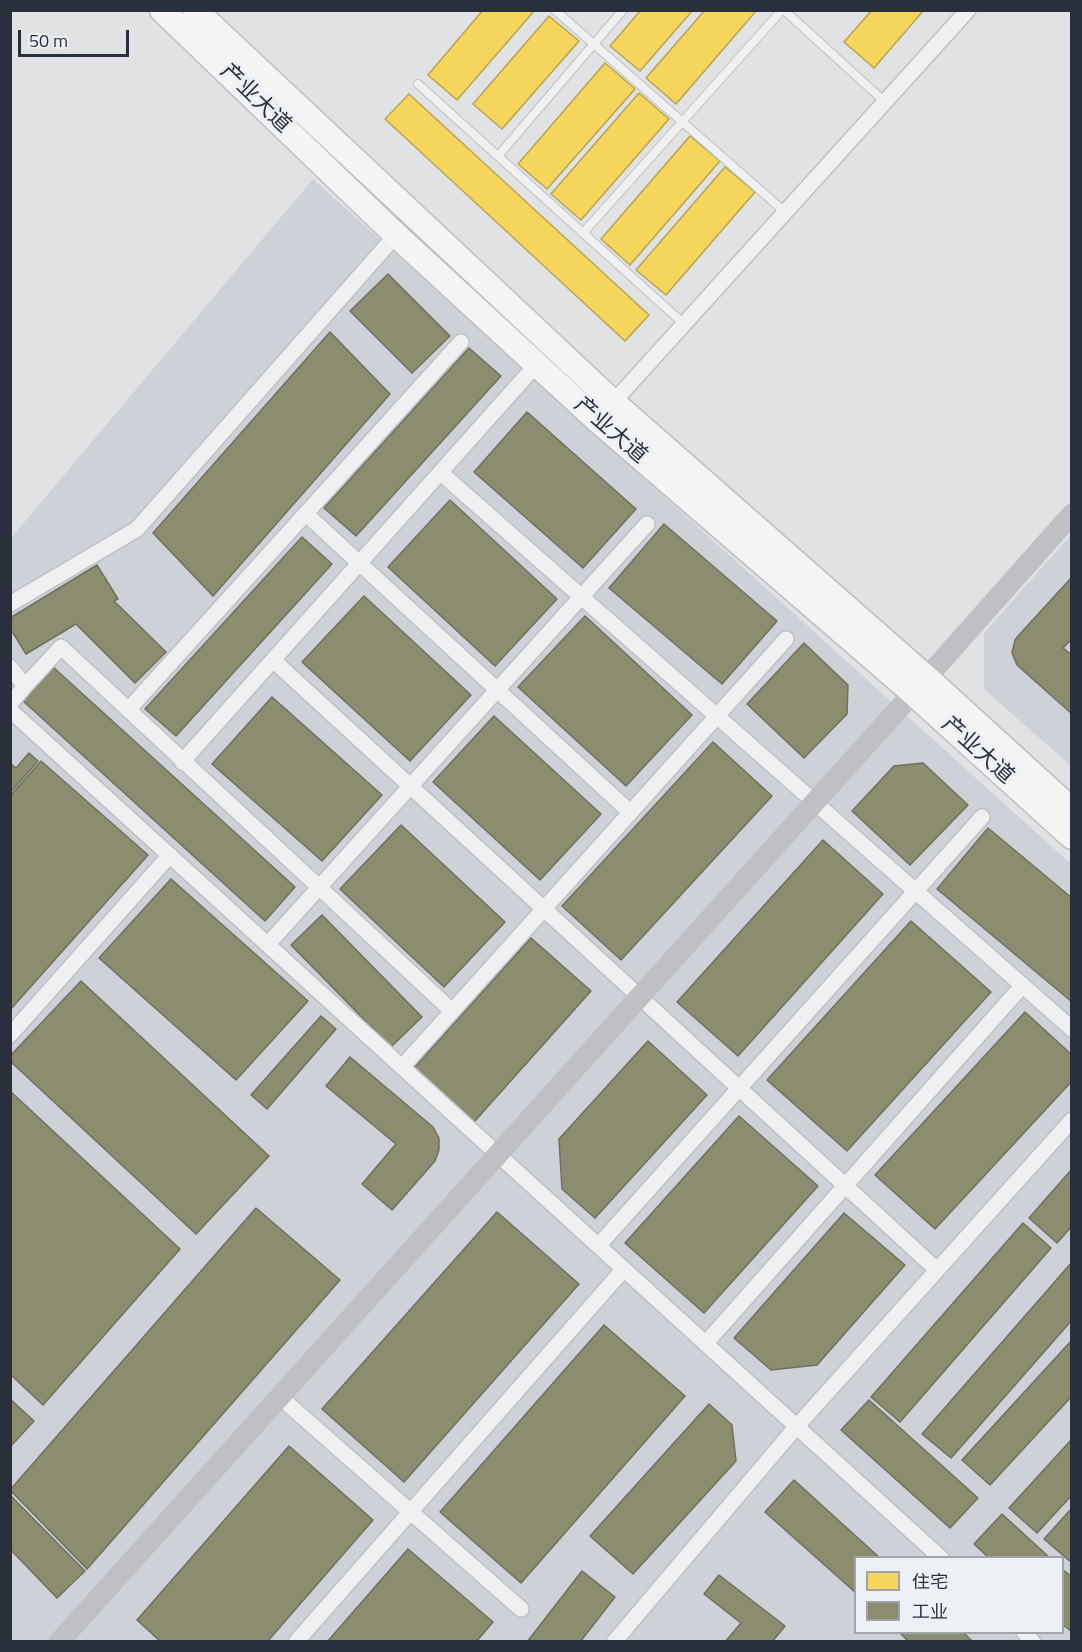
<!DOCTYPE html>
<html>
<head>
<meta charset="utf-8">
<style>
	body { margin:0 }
	#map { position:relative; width:1082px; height:1652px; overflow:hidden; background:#e0e2e4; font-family:"Titillium Web","Noto Sans SC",sans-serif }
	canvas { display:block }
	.frame { position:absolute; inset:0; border:12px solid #292f3b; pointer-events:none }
	.legend { position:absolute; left:854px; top:1556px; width:210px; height:78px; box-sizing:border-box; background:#edf0f4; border:2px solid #9fa3aa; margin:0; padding:8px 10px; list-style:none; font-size:18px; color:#292f3b }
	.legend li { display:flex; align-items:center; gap:12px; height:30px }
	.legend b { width:30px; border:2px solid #9fa3aa }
	.scale { position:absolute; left:18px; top:30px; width:111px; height:27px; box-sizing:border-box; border:3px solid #292f3b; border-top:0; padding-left:8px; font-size:18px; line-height:21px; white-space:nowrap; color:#292f3b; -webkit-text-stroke:4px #edf0f4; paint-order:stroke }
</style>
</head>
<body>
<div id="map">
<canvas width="1082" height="1652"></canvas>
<div class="frame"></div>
<ul class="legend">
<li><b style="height:16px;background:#f6d55c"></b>住宅</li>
<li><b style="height:16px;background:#8c8c6e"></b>工业</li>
</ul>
<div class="scale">50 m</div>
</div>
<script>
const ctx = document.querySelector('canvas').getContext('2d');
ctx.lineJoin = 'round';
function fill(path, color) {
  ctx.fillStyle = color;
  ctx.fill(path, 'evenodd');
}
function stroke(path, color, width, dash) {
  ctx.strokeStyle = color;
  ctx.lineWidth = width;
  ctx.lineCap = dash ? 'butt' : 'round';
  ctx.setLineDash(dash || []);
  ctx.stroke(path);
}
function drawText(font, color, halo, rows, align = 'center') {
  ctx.font = font + ' "Titillium Web","Noto Sans SC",sans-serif';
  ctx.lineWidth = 6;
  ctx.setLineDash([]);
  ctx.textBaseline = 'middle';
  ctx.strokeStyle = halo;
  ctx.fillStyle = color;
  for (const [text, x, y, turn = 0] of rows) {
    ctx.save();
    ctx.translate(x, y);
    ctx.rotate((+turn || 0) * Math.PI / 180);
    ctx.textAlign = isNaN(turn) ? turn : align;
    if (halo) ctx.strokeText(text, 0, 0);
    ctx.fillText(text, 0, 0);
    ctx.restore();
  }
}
fill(new Path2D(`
	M313 179 1071 864V1641L11 1642V538ZM856 1558H1062V1632H856Z
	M1071 535V766L984 689V633Z`), '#ced1d7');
const homes = new Path2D(`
	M483 10H535L457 100 428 75Z
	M641 10H693L640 71 610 46Z
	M705 10H757L676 104 646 78Z
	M872 10H924L874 68 844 42Z
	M549 16 579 41 502 129 473 104Z
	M605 63 635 89 547 189 518 164Z
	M639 93 669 119 581 220 551 194Z
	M409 94 649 315 625 341 385 119Z
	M690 136 720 161 630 265 601 239Z
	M725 167 755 192 666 295 636 270Z`);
fill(homes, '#f6d55c');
stroke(homes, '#b8a352', 1.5);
const industry = new Path2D(`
	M388 274 450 336 412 373 350 311Z
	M330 332 390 394 213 596 153 533Z
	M469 348 501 376 356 536 324 508Z
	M527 412 636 509 583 568 474 472Z
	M450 500 557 599 495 666 388 567Z
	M664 524 777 621 722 684 609 588Z
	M302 537 332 564 176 736 145 709Z
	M97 565 118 599 114 601 166 652 135 683 76 624 26 654 10 628V618Z
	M1072 577V639L1063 648 1072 655V714L1017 665 1012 653 1015 640 1019 635Z
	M364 596 471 695 410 761 302 662Z
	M585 616 692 715 626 786 518 687Z
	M804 643 848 685 847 714 804 758 747 704Z
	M53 667 295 887 265 921 22 700Z
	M272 697 382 795 322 861 212 764Z
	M494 716 601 814 540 880 433 782Z
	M713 742 772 796 621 960 562 906Z
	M29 753 38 761 10 793V763L16 768Z
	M41 761 148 855 10 1010V796Z
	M923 763 968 805 910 865 852 811 894 766Z
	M401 825 505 922 444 987 340 889Z
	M988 828 1072 898V1002L937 889Z
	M823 840 883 894 738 1056 677 1002Z
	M171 879 308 1001 236 1080 99 958Z
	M322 915 422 1017 391 1047 291 945Z
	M911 921 991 992 847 1151 767 1080Z
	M531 938 591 991 474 1122 413 1069Z
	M81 981 269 1156 196 1234 10 1061V1056Z
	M1025 1012 1072 1055V1081L935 1229 875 1175Z
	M321 1016 336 1029 267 1109 251 1095Z
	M648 1041 707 1095 595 1218 562 1189 559 1139Z
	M350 1057 433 1127 439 1138V1150L435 1161 392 1210 362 1184 396 1144 326 1086Z
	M10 1091 180 1249 43 1405 10 1374Z
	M739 1116 818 1186 704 1313 625 1243Z
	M1072 1169V1226L1057 1243 1029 1218Z
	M256 1208 340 1280 87 1569 10 1490Z
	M497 1212 579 1284 404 1482 322 1409Z
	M844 1213 905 1265 817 1365 771 1370 734 1338Z
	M1023 1223 1051 1248 900 1422 871 1397Z
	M1072 1262V1320L951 1458 922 1434Z
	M604 1325 685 1396 521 1583 440 1512Z
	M1072 1340V1396L990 1485 962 1460Z
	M10 1399 34 1421 10 1447Z
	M869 1400 978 1498 950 1528 841 1430Z
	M709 1404 732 1425 736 1461 633 1574 590 1536Z
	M1072 1439V1495L1037 1533 1009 1508Z
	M289 1446 373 1520 267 1642H161L137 1620Z
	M794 1480 880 1558H856V1593L765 1512Z
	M10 1495 85 1571 57 1598 10 1549Z
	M1072 1508V1563L1044 1539Z
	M1002 1514 1050 1558H989L974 1544Z
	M408 1549 493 1622 476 1642H327Z
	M1062 1569 1072 1577V1632L1062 1624Z
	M582 1571 615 1597 580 1642H527Z
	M719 1575 785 1626 772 1642H725L741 1623 704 1594Z
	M899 1632H963L973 1642H909Z`);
fill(industry, '#8c8c6e');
stroke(industry, '#6e705f', 1.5);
const lane = new Path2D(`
	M555 10 785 212
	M784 10 885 102
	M418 84 684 324
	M498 156 623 10
	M583 233 782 10`);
const street = new Path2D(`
	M609 407 968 10
	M441 473 1072 1029
	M306 514 630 812
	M10 604 137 529 396 235
	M273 660 937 1270
	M10 667 25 686 10 704
	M25 686 61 647 452 1011
	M10 710 941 1558
	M128 710 461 342
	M182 762 536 365
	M268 944 647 524
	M10 1035 170 855
	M402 1067 786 639
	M598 1246 982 817
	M706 1343 1022 986
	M280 1397 521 1609
	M1024 1632 1033 1642
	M296 1642 624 1269
	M614 1642 797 1426 1072 1120`);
const primary = new Path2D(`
	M162 10 396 235 597 420 913 693 1072 837
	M195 10 613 402 927 678 1072 810`);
stroke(lane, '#bec0c2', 10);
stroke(street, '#bec0c2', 18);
stroke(primary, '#bcbec1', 27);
stroke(lane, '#eff0f1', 8);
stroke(street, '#eff0f1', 15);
stroke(new Path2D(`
	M59 1642 913 693 1072 514`), '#bec0c4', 21);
stroke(primary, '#f4f4f5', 24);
drawText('22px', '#292f3b', '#edf0f4', [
	["产业大道",255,99,44],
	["产业大道",610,431,41],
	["产业大道",977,751,42]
]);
</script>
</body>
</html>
